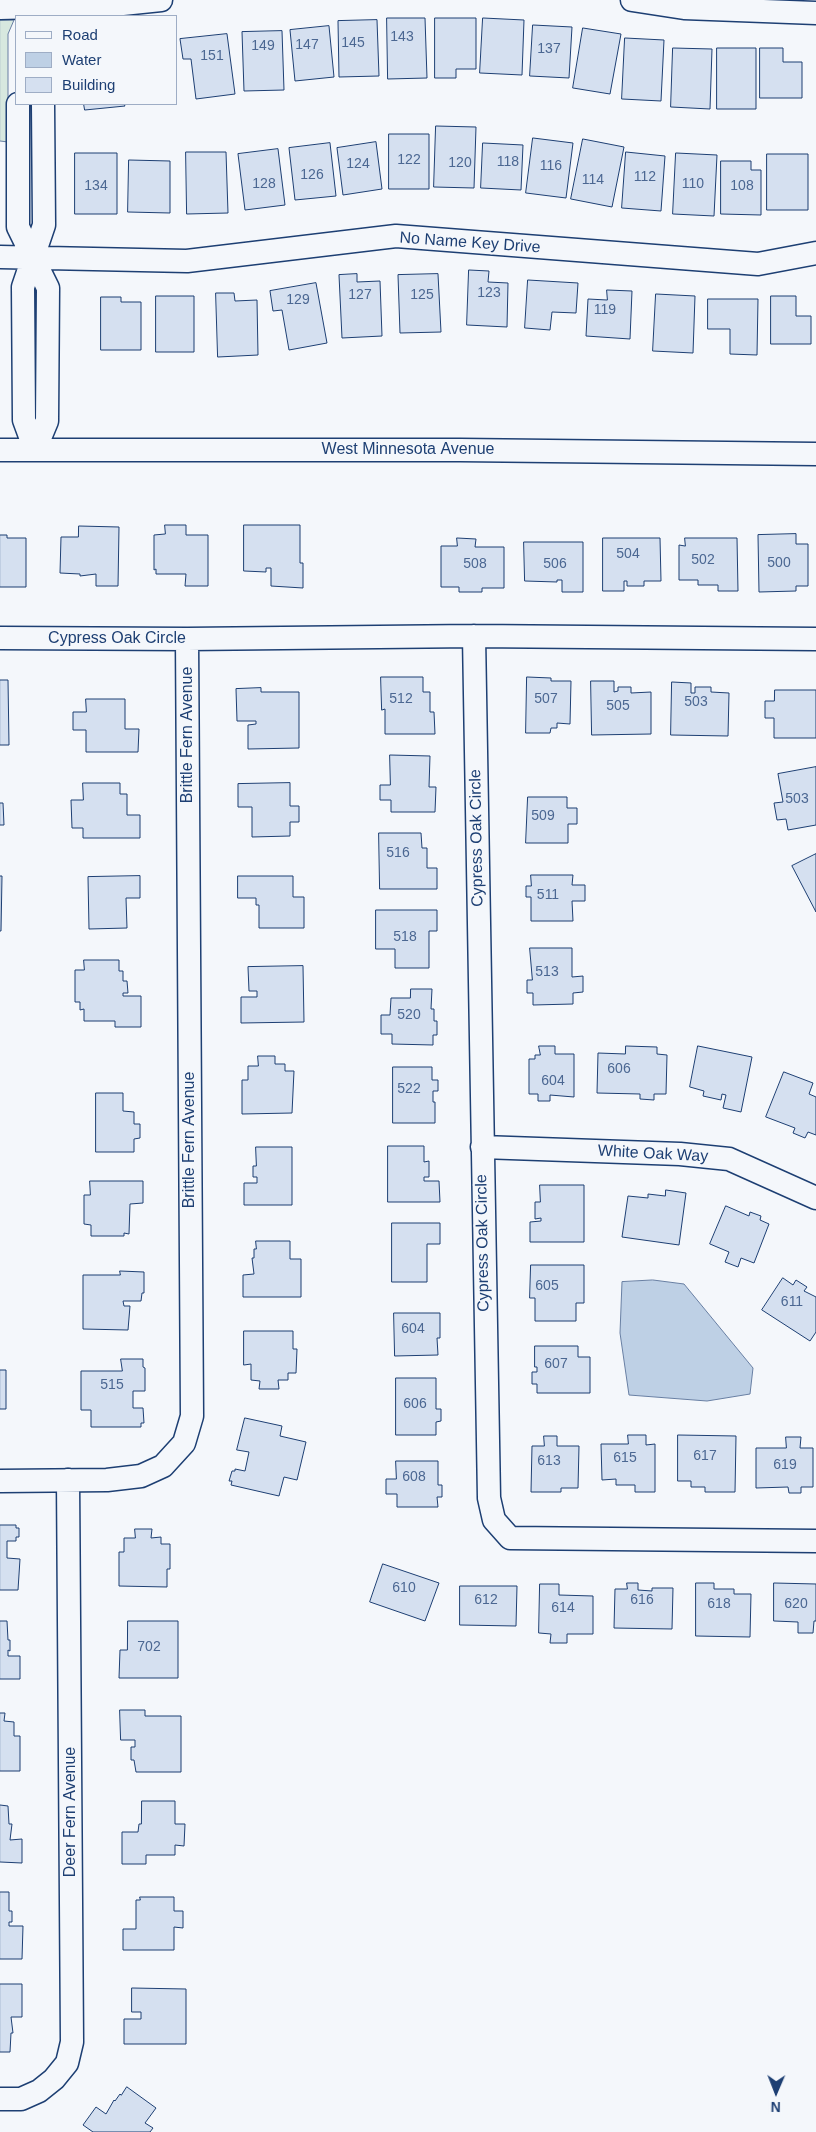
<!DOCTYPE html>
<html>
<head>
<meta charset="utf-8">
<style>
	body { margin:0 }
	#map { position:relative; width:816px; height:2132px; overflow:hidden; background:#f4f7fb; font-family:Helvetica,sans-serif }
	canvas { display:block }
	.legend { position:absolute; left:15px; top:15px; width:162px; height:90px; box-sizing:border-box; background:#f4f7fb; border:1px solid #9eadc5; margin:0; padding:6px 9px; list-style:none; font-size:15px; color:#1d3f73 }
	.legend li { display:flex; align-items:center; gap:10px; height:25px }
	.legend b { width:25px; border:1px solid #9eadc5 }
	.north { position:absolute; left:751px; top:2067px; width:50px; height:50px; -webkit-text-stroke:4px #f4f7fb; paint-order:stroke; rotate:181deg; font-size:14px; font-weight:700; line-height:20px; text-align:center; color:#1d3f73 }
	.north::after { content:''; display:block; margin:auto; width:18px; height:22px; background:#1d3f73; clip-path:polygon(50% 0,100% 100%,50% 72%,0 100%) }
</style>
</head>
<body>
<div id="map">
<canvas width="816" height="2132"></canvas>
<ul class="legend">
<li><b style="height:6px;background:#f4f7fb"></b>Road</li>
<li><b style="height:14px;background:#bed0e5"></b>Water</li>
<li><b style="height:14px;background:#d5e0f0"></b>Building</li>
</ul>
<div class="north">N</div>
</div>
<script>
const ctx = document.querySelector('canvas').getContext('2d');
ctx.lineJoin = 'round';
function fill(path, color) {
  ctx.fillStyle = color;
  ctx.fill(path, 'evenodd');
}
function stroke(path, color, width, dash) {
  ctx.strokeStyle = color;
  ctx.lineWidth = width;
  ctx.lineCap = dash ? 'butt' : 'round';
  ctx.setLineDash(dash || []);
  ctx.stroke(path);
}
function drawText(font, color, halo, rows, align = 'center') {
  ctx.font = font + ' Helvetica,sans-serif';
  ctx.lineWidth = 4;
  ctx.setLineDash([]);
  ctx.textBaseline = 'middle';
  ctx.strokeStyle = halo;
  ctx.fillStyle = color;
  for (const [text, x, y, turn = 0] of rows) {
    ctx.save();
    ctx.translate(x, y);
    ctx.rotate((+turn || 0) * Math.PI / 180);
    ctx.textAlign = isNaN(turn) ? turn : align;
    if (halo) ctx.strokeText(text, 0, 0);
    ctx.fillText(text, 0, 0);
    ctx.restore();
  }
}
const green = new Path2D(`
	M0 20H14L8 34V142L0 141Z`);
fill(green, '#d7e8df');
stroke(green, '#687fa3', 1);
const water = new Path2D(`
	M653 1280 684 1284 753 1368 750 1394 707 1401 629 1395 620 1333 622 1282Z`);
fill(water, '#bed0e5');
stroke(water, '#687fa3', 1);
const building = new Path2D(`
	M387 18H425L427 78 388 79Z
	M435 18H476V69H456V78H435Z
	M483 18 524 20 522 75 480 73Z
	M377 20 379 76 339 77 338 21Z
	M533 25 572 27 569 78 530 76Z
	M329 26 334 77 295 81 290 30Z
	M583 28 621 34 610 94 573 88Z
	M282 31 284 90 244 91 242 32Z
	M227 34 235 94 196 99 191 59H183L180 39Z
	M625 38 664 40 661 101 622 99Z
	M673 48 712 49 710 109 671 107Z
	M717 48H756V109H717Z
	M760 48H783V62H802V98H760Z
	M84 104H124L125 106 85 110Z
	M436 126 476 127 474 188 434 187Z
	M389 134H429V189H389Z
	M533 138 573 143 566 198 526 193Z
	M583 139 624 147 612 207 571 199Z
	M376 142 382 189 343 195 337 148Z
	M330 143 336 196 295 200 289 148Z
	M483 143 523 145 521 190 481 188Z
	M278 149 285 205 245 210 238 154Z
	M186 152H226L228 213 187 214Z
	M626 152 665 156 661 211 622 208Z
	M75 153H117V214H75Z
	M676 153 717 155 714 216 673 214Z
	M767 154H808V210H767Z
	M129 160 170 161V213L128 212Z
	M721 161H751V170H761V215L721 214Z
	M469 270 489 271 488 282 508 283 507 327 467 325Z
	M357 274V282L380 281 382 336 342 338 339 275Z
	M438 274 441 332 400 333 398 275Z
	M528 280 578 283 576 313 552 312 550 330 525 328Z
	M316 283 327 343 289 350 282 310 273 311 270 291Z
	M607 290 632 291 630 339 586 336 588 299 607 300Z
	M216 293H234L235 301 257 300 258 355 218 357Z
	M656 294 695 296 693 353 653 351Z
	M156 296H194V352H156Z
	M771 296H796V316H811V344H771Z
	M101 297H121V302H141V350H101Z
	M708 299H758L757 355 730 354V329H708Z
	M165 525H186V535H208V586H185L186 574H156V569L154 570V535L165 534Z
	M244 525H300V563H303V588L271 586V568H266V572L244 571Z
	M79 526 119 527 118 586H96V574L80 576V574L60 573 61 537H78Z
	M796 534V544H808V586H796V591L759 592 758 535Z
	M0 535H7V538H26V587H0Z
	M457 538 476 539 475 547H504V588H482V592H459V587H441V546H457Z
	M603 538H660L661 581H644V586H627V581H624V591H603Z
	M685 538H737L738 591H718V585H698V580H679V545L685 546Z
	M524 542H583V592H562V580H557V582L525 581Z
	M381 677H423V692H430V712H434L435 734H385V709L382 710Z
	M527 677 551 678V681H571L570 724 557 723V728H551L550 733H526Z
	M0 680H8L9 745H0Z
	M591 681H614V692L618 691V687H631V693L651 692V734L592 735Z
	M672 682 691 683V693H695V687H711V692L729 693 728 736 671 735Z
	M261 688V692H299V748L248 749V725L256 724V721H237L236 689Z
	M775 690H816V738H774V718H765V701H774Z
	M86 699H125V729H139L138 752H86V730H73V712H86Z
	M390 755 430 756 429 787H436L435 812H391V800H380V785H390Z
	M816 767V825L788 830 786 819 777 820 774 803 783 802 778 774Z
	M83 783H120V794H127V815H140V838H83V828H72L71 800H83Z
	M290 783V806H299V822H290V836L252 837V807H238V784Z
	M528 797H567V808H577V824H568V843H526Z
	M0 803H3L4 825H0Z
	M379 833H421L422 848H427V868H437V889H380Z
	M816 854V912L792 866Z
	M531 875H573L572 885H585V901H572L573 921H531V897H526V886H531Z
	M0 876H2L1 931H0Z
	M140 876V898H126L127 928 89 929 88 877Z
	M238 876H293V897H304V928H259V905H256V898H238Z
	M376 910H437V931H429V968H395V949H376Z
	M530 948H572V977L583 976V992L573 993V1004L533 1005V993H527V980H532Z
	M84 960H119V971H123V981H127L128 993H123V996H141V1027H115V1021H84V1009L80 1010V1002H75V970H84Z
	M303 966 304 1022 241 1023V997H257V991H249L248 967Z
	M411 989H432L431 1009H434V1021H437V1035H433V1045L392 1044V1034H381V1015H390L391 998H410Z
	M539 1046H555V1054H574V1097L550 1095V1101H538V1094H529V1059H535V1055H540Z
	M626 1046 657 1047V1054L667 1055 666 1094H654V1100L640 1099V1094L597 1093 598 1053 625 1054Z
	M698 1046 752 1057 741 1112 723 1108 726 1095 722 1094 721 1100 703 1096 704 1091 690 1087Z
	M258 1056H275V1064H285V1071H294L292 1113 242 1114V1080H248V1066H258Z
	M393 1067H432V1080H438V1091H433V1102H435V1123H393Z
	M784 1072 813 1083 809 1094 816 1097V1135L808 1132 805 1138 793 1133 795 1128 766 1117Z
	M96 1093H123V1111L134 1112V1124H140V1138L134 1139V1152H96Z
	M388 1146H424V1162L429 1161V1177H424V1181H439L440 1202H388Z
	M256 1147H292V1205H244V1183H257V1177H253V1166H256Z
	M90 1181H143V1203L130 1204 129 1234 124 1233V1236H91V1225L84 1224V1195H90Z
	M540 1185H584V1242H530V1222L541 1221V1218L535 1219V1202H540Z
	M666 1190 686 1193 679 1245 622 1237 628 1196 648 1198V1194L665 1196Z
	M726 1206 749 1216 750 1212 761 1216 760 1220 769 1224 754 1263 741 1258 738 1267 725 1262 729 1252 710 1244Z
	M392 1223H440V1244H427V1282H392Z
	M256 1241H290V1259H301V1297H243V1275L254 1274 252 1258H254V1249H256Z
	M531 1265H584V1303H576V1321H535V1298H530Z
	M120 1271 144 1272V1293H142L141 1301H123L124 1306H130L128 1330 83 1329V1275H120Z
	M783 1278 793 1285 796 1280 807 1287 804 1291 816 1297V1332L810 1341 762 1310Z
	M394 1313H440V1338H437L438 1355 395 1356Z
	M244 1331H293V1349H297L296 1373H288V1380H278L279 1389H259L260 1381 251 1380V1364L244 1365Z
	M535 1346H578V1357H590V1393H537V1384H532V1372H537V1367H535Z
	M121 1359H143V1367L145 1368V1391H133V1408H143L144 1423H141V1427H91V1410H81V1371H122Z
	M0 1370H6V1409H0Z
	M396 1378H436V1409H441V1421L436 1422V1435H396Z
	M245 1418 282 1426 280 1436 306 1442 297 1480 284 1477 279 1496 231 1485 232 1481H229L232 1471H235V1469L245 1471 249 1452 237 1450Z
	M628 1435H646V1445L655 1444V1492H635V1485H616V1479L602 1480 601 1444H628Z
	M678 1435 736 1436 735 1492H705V1487H691V1481H678Z
	M544 1436H557V1446H579L578 1488H561V1492H531L532 1446H544Z
	M786 1437H801L800 1448H813V1487H801V1493H789L788 1487 756 1488V1448H786Z
	M396 1461H438V1485H442V1497H437L438 1507H397V1494H386V1479H396Z
	M0 1525H16V1528H19V1537H16V1541H7V1558L20 1559 18 1590H0Z
	M135 1529H152L151 1538 161 1537V1544H170V1569H167V1587L119 1586V1552H124V1538H135Z
	M383 1564 439 1583 425 1621 370 1602Z
	M627 1583H638V1590L652 1591V1588H673L672 1629 614 1628 615 1589H627Z
	M696 1583H714V1589H734V1594H751L750 1637 696 1636Z
	M774 1583 816 1584V1621H814L813 1633H798V1622L774 1621Z
	M540 1584H559V1595L593 1596V1634H567V1643H550L551 1634 539 1633Z
	M460 1586H517L516 1626 460 1625Z
	M0 1621H7L8 1640H10V1651L8 1650V1656H20V1679H0Z
	M128 1621H178V1678H119L120 1650H127Z
	M120 1710H145V1716H181V1772H136L134 1760H131V1747H135V1740H121Z
	M0 1713H5L4 1721 14 1722V1736H20V1771H0Z
	M142 1801H175V1824H185L184 1846 175 1845V1855H146V1864H122V1832H138L139 1824H141Z
	M0 1805 8 1806 9 1824H12L10 1840 22 1839V1863L0 1862Z
	M0 1892H9V1911H12V1922H9V1926H23L22 1959H0Z
	M140 1897H174V1911H183V1928L174 1927V1950H123V1929H136V1900H140Z
	M0 1984H22V2017H11L13 2033H11L10 2052H0Z
	M132 1988 186 1989V2044H124V2019H141V2012H132Z
	M127 2087 156 2108 145 2123 153 2128 150 2132H93L83 2125 96 2107 106 2114 114 2100 115 2101 120 2094 121 2095Z`);
fill(building, '#d5e0f0');
stroke(building, '#1d3f73', 1);
const minor = new Path2D(`
	M632 0 684 8 816 13
	M0 8 113 5 161 0
	M18 104V227L48 288 47 421 35 450
	M0 257 187 261 396 236 758 264 816 253
	M0 450H460L816 454
	M35 450 24 420 23 287 44 225 43 104
	M474 636 489 1498 494 1520 510 1538 816 1541
	M0 638 187 639 474 636 816 639
	M482 1147 680 1154 729 1159 816 1198
	M0 1481 107 1480 141 1476 163 1466 184 1443 192 1416 187 639
	M0 2099H21L39 2091 54 2079 67 2063 72 2042 68 1480`);
stroke(minor, '#1d3f73', 25);
stroke(minor, '#f4f7fb', 22);
drawText('14px', '#4b6792', null, [
	["143",402,37],
	["145",353,43],
	["147",307,45],
	["149",263,46],
	["137",549,49],
	["151",212,56],
	["122",409,160],
	["118",508,162],
	["120",460,163],
	["124",358,164],
	["116",551,166],
	["126",312,175],
	["112",645,177],
	["114",593,180],
	["128",264,184],
	["110",693,184],
	["134",96,186],
	["108",742,186],
	["123",489,293],
	["127",360,295],
	["125",422,295],
	["129",298,300],
	["119",605,310],
	["504",628,554],
	["502",703,560],
	["500",779,563],
	["508",475,564],
	["506",555,564],
	["512",401,699],
	["507",546,699],
	["503",696,702],
	["505",618,706],
	["503",797,799],
	["509",543,816],
	["516",398,853],
	["511",548,895],
	["518",405,937],
	["513",547,972],
	["520",409,1015],
	["606",619,1069],
	["604",553,1081],
	["522",409,1089],
	["605",547,1286],
	["611",792,1302],
	["604",413,1329],
	["607",556,1364],
	["515",112,1385],
	["606",415,1404],
	["617",705,1456],
	["615",625,1458],
	["613",549,1461],
	["619",785,1465],
	["608",414,1477],
	["610",404,1588],
	["612",486,1600],
	["616",642,1600],
	["618",719,1604],
	["620",796,1604],
	["614",563,1608],
	["702",149,1647]
]);
drawText('16px', '#1d3f73', '#f4f7fb', [
	["No Name Key Drive",470,243,4],
	["West Minnesota Avenue",408,450],
	["Cypress Oak Circle",117,639],
	["Brittle Fern Avenue",188,735,-90],
	["Cypress Oak Circle",477,838,-91],
	["Brittle Fern Avenue",190,1140,-90],
	["White Oak Way",653,1154,3],
	["Cypress Oak Circle",483,1243,-91],
	["Deer Fern Avenue",71,1812,-90]
]);
</script>
</body>
</html>
